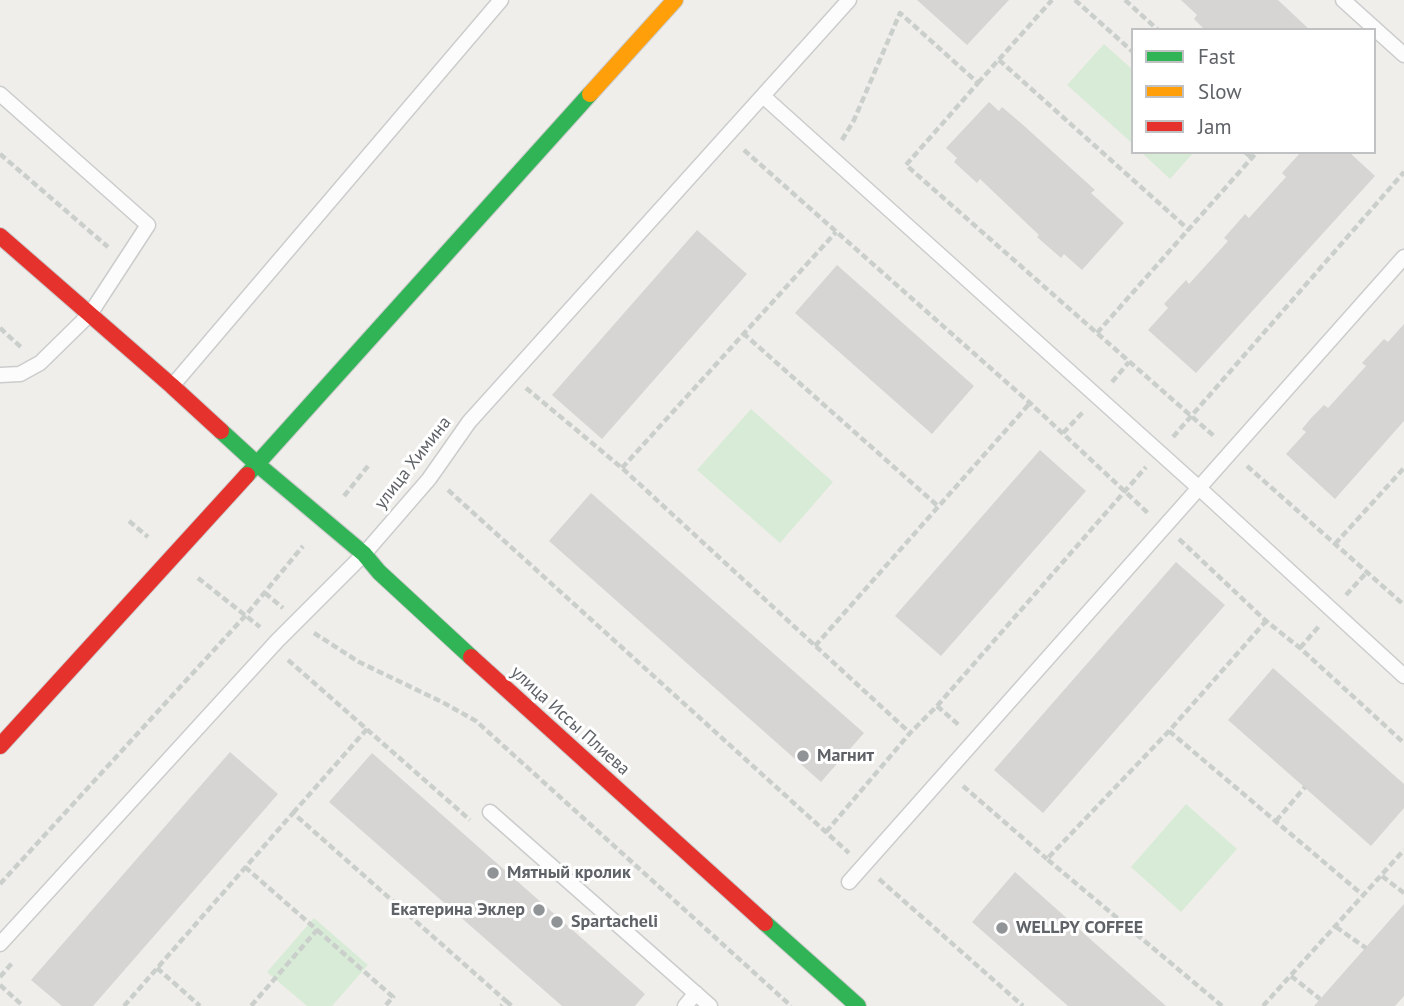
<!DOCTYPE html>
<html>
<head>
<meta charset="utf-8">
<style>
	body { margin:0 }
	#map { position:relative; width:1404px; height:1006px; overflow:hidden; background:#efeeea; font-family:"PT Sans",sans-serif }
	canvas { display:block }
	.legend { position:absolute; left:1131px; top:28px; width:245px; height:126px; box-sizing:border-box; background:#fff; border:2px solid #bfc1c3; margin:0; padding:9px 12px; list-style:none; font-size:21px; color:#5f6368 }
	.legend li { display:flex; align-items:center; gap:14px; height:35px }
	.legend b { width:35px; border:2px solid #bfc1c3 }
</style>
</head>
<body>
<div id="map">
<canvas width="1404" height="1006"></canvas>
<ul class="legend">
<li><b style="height:9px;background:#30b455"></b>Fast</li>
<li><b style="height:9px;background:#ff9f0a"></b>Slow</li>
<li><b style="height:9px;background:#e5322d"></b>Jam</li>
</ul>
</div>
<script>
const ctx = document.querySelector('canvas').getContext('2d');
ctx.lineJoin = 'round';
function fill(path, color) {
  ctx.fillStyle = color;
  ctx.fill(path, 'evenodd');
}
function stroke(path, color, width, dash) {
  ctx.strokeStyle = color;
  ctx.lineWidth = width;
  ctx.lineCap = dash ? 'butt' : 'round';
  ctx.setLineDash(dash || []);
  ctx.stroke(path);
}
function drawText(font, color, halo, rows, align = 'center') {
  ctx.font = font + ' "PT Sans",sans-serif';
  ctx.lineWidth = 6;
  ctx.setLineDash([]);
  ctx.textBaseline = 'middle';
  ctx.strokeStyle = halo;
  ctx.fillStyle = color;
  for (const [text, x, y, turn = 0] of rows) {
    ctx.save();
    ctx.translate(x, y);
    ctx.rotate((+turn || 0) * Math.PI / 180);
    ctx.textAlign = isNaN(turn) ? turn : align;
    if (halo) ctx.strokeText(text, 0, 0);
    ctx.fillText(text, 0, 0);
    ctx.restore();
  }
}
fill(new Path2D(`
	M1104 44 1133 70V144L1067 85Z
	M1141 152H1194L1170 179Z
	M751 409 833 482 780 543 697 470Z
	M1186 804 1237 849 1181 912 1131 867Z
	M314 918 368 965 332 1006H307L267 972Z`), '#d8ebd6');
fill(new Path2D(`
	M917 0H1009L967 45Z
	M1181 0H1278L1310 30H1205L1194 19 1197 15Z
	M989 102 999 111 1002 107 1022 124 1095 190 1091 193 1124 223 1082 270 1064 254 1061 258 1037 237 1039 235 980 179 977 183 954 162 957 158 946 148Z
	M1301 152H1349L1375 176 1196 373 1148 330 1168 308 1164 304 1186 280 1189 284 1228 241 1224 238 1245 214 1249 218 1286 177 1282 173Z
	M697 230 747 274 602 439 552 395Z
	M837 265 974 386 932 434 795 313Z
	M1404 324V421L1335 499 1286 454 1306 432 1302 429 1312 417 1324 405 1328 408 1366 366 1362 363 1384 339 1388 342Z
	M1040 450 1086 491 941 656 895 616Z
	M591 493 864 733 821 782 549 541Z
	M1176 562 1225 605 1043 813 994 770Z
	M1273 668 1404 784V808L1371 846 1228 720Z
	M230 752 278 794 93 1006H62L31 980Z
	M372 753 645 994 635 1006H562L329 802Z
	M1015 872 1080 930 1166 1006H1068L972 922Z
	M1404 904V996L1395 1006H1314Z`), '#d6d5d3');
const lane = new Path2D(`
	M1343 0 1404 55
	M0 94 148 225 90 314 40 363 20 374 0 375
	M763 96 1199 488 1404 676
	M173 385 501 0
	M490 812 710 1006
	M849 882 1404 257
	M0 944 277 641 364 554 429 479 469 422 849 0
	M685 1006 696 993`);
const fast = new Path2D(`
	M221 431 257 464 364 554 379 572 471 657
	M247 475 590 94
	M765 923 858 1006`);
const slow = new Path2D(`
	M590 94 675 0`);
const jam = new Path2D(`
	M0 236 172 386 221 431
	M471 657 765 923
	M0 746 247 475`);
stroke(lane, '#cbcccc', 17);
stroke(fast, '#cacacb', 18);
stroke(slow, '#cacacb', 18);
stroke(jam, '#cacacb', 18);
stroke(new Path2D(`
	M1075 0 1133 52
	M1125 0 1158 30
	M999 60 1189 230
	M978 83 1052 0
	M842 140 854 120 900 13 978 83 906 165 1215 437
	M744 150 1030 403 1148 513
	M1245 152 1252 158
	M0 154 108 247
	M0 328 23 349
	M743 333 939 507
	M1097 333 1257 152
	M1112 382 1129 362
	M526 388 622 468 910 733
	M1063 433 1084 411
	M1173 437 1404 172
	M1247 466 1404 605
	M622 468 836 232
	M448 490 849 853
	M344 496 368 466
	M129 521 148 537
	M1179 539 1266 621 1300 648 1404 743
	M1335 544 1404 468
	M198 578 260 627
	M265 593 283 608
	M1346 595 1367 572
	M314 633 359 662 442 702 476 721 791 1006
	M815 646 1030 403
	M1300 648 1320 625
	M288 660 470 820
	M937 706 960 726
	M1169 731 1364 896
	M963 786 1047 859
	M293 813 367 729
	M1276 821 1305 787
	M826 832 910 733 937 706 1146 467
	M245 867 317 930 251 1006
	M1382 876 1404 893
	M879 879 1023 1006
	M0 884 246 615 303 546
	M1336 927 1366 948
	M317 930 393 997 385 1006
	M157 968 200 1006
	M1291 976 1320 999
	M0 977 13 962
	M0 985 23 1006
	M506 1001 512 1006
	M124 1006 293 813 506 1001 501 1006
	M1222 1006 1047 859 1169 731 1266 621
	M1263 1006 1404 850`), '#cacfcc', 4.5, [7, 3.5]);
stroke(lane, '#fdfcfc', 14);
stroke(fast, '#30b455', 16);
stroke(slow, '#ff9f0a', 16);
stroke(jam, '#e5322d', 16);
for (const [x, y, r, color] of [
	[803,756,7,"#919496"],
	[493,873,7,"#919496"],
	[539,910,7,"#919496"],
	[557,922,7,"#919496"],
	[1002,928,7,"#919496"]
]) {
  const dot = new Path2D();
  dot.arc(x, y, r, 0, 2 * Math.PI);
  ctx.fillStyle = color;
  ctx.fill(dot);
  stroke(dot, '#fff', 2.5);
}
drawText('18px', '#5f6368', '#fff', [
	["улица Химина",413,463,-52],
	["улица Иссы Плиева",570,721,42]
]);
drawText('bold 18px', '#5f6368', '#fff', [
	["Магнит",817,756],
	["Мятный кролик",507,873],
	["Екатерина Эклер",525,910,"right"],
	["Spartacheli",571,922],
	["WELLPY COFFEE",1016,928]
], 'left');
</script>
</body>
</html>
